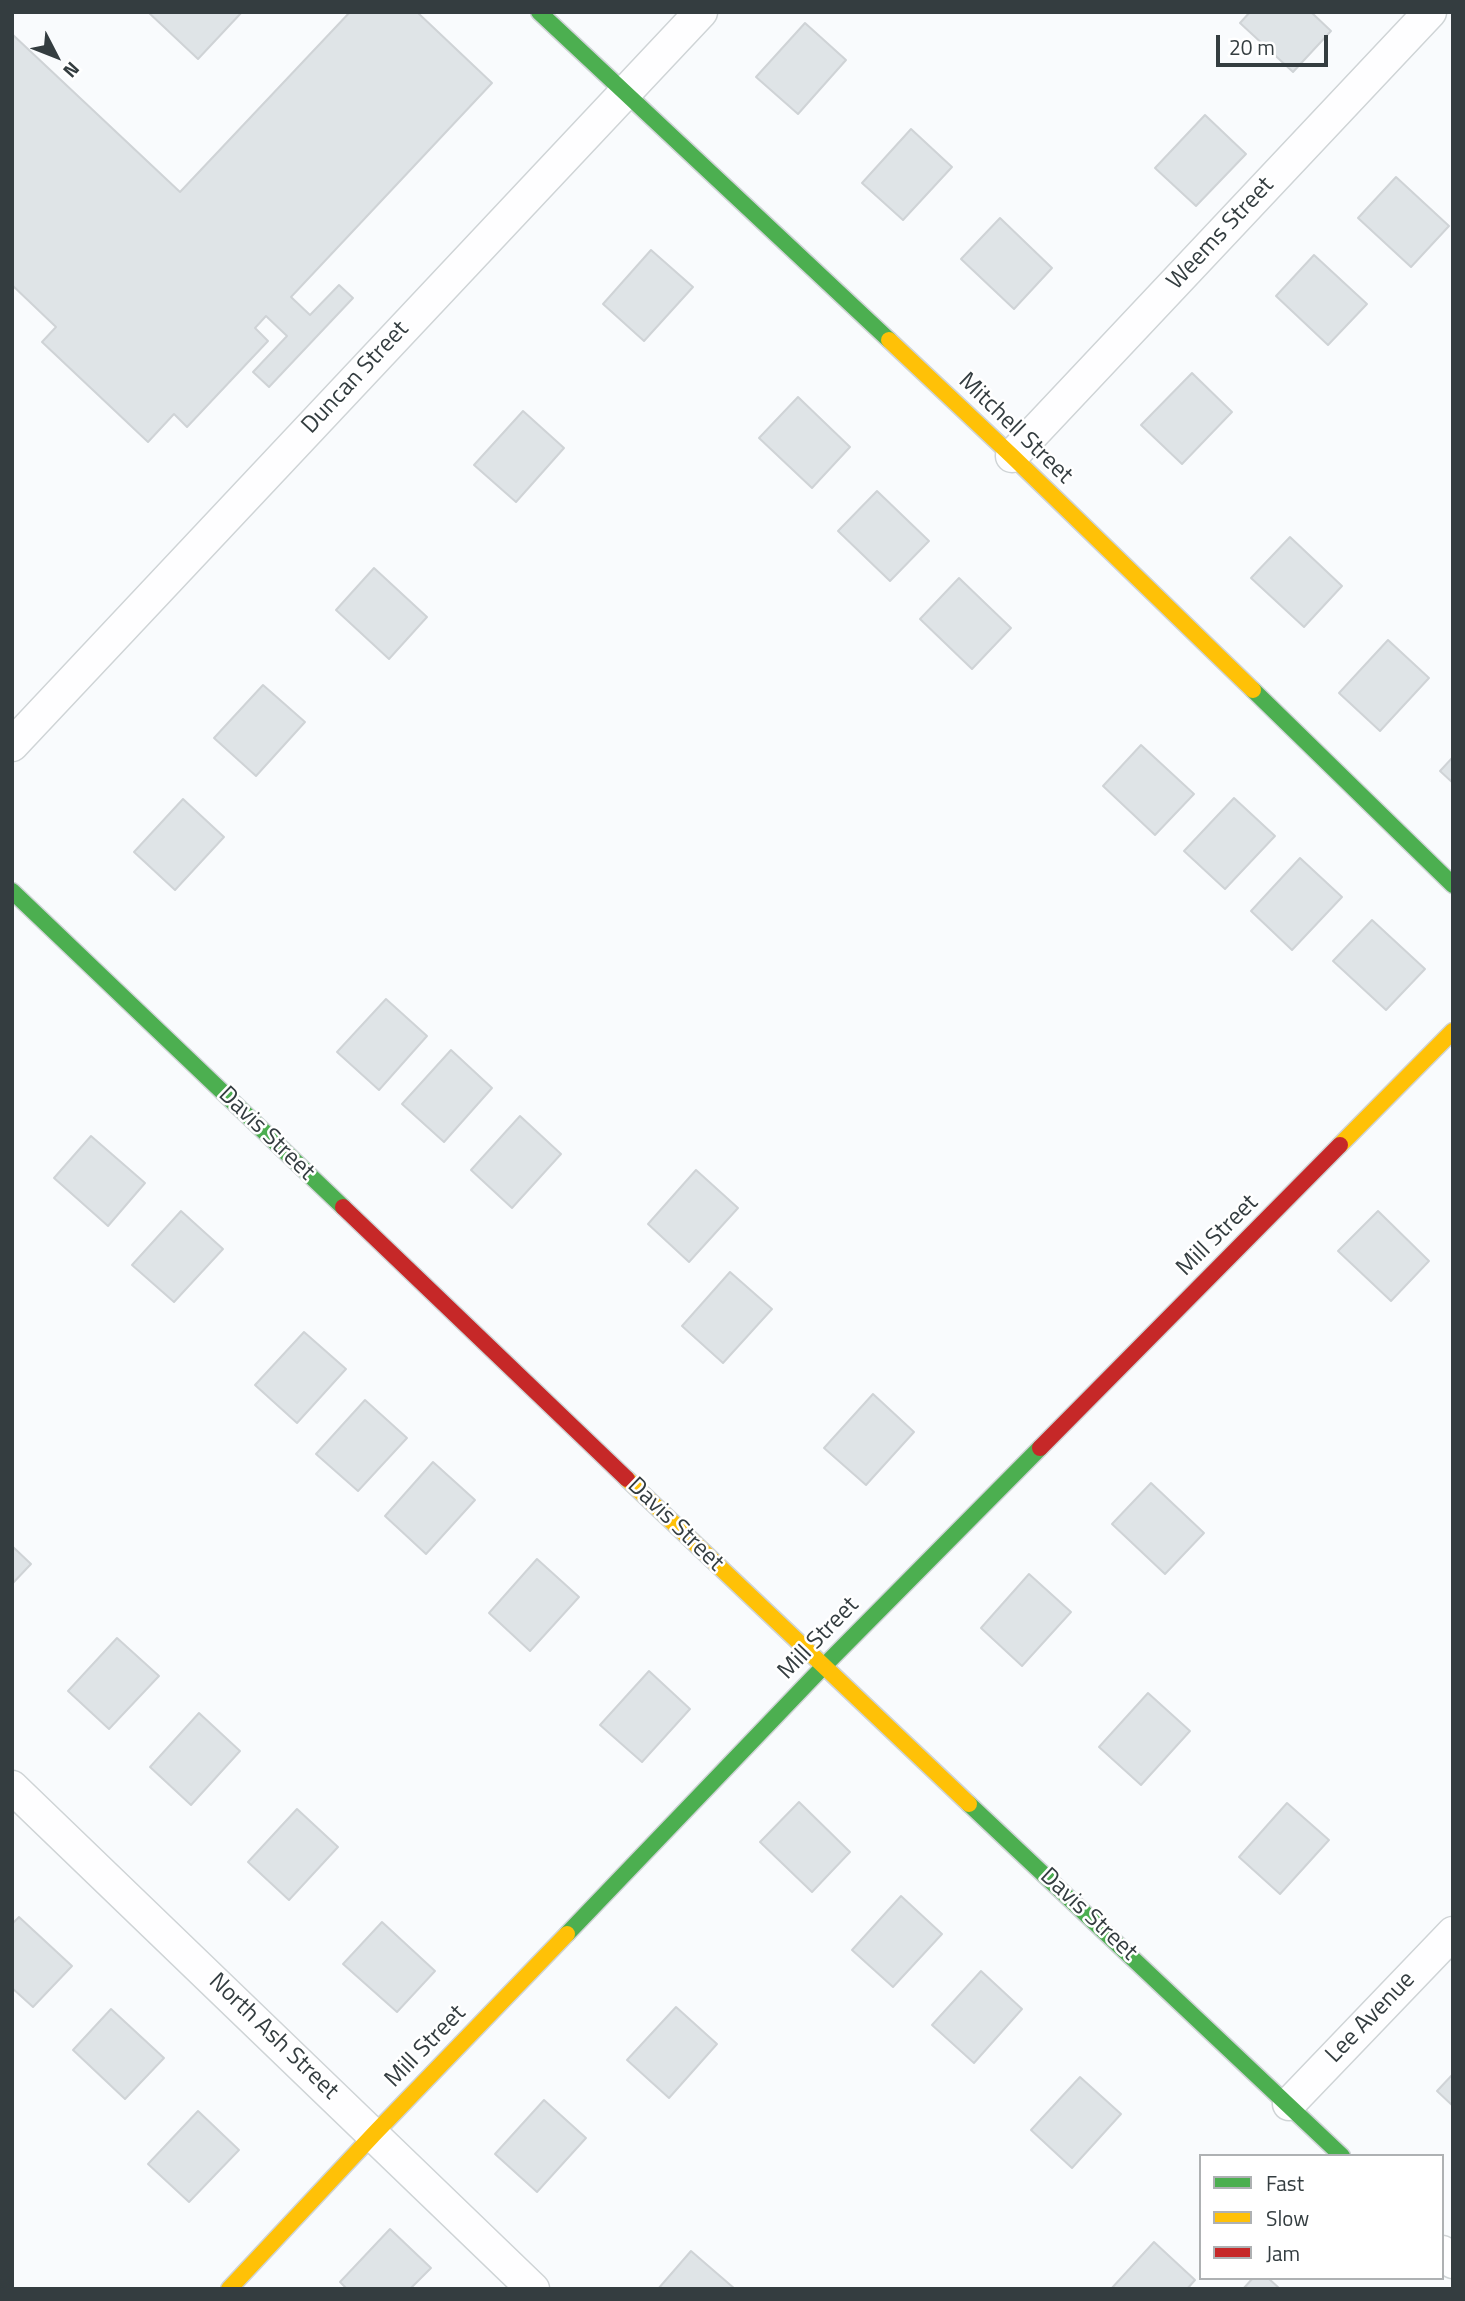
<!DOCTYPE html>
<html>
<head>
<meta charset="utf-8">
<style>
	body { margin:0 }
	#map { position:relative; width:1465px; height:2301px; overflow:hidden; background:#f9fbfd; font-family:"Titillium Web",sans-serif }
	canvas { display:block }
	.frame { position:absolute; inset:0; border:14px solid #343d40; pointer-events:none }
	.legend { position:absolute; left:1199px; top:2154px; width:245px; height:126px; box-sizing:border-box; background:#fff; border:2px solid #aeb1b3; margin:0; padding:9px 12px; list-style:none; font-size:21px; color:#343d40 }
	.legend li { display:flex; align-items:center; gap:14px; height:35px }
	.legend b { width:35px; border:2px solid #aeb1b3 }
	.north { position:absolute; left:21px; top:21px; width:70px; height:70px; -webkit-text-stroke:5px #fff; paint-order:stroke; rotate:132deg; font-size:19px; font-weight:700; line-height:28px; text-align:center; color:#343d40 }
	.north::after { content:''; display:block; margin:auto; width:24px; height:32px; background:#343d40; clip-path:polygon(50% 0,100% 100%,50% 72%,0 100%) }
	.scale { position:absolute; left:1216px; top:35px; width:112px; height:32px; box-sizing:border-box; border:4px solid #343d40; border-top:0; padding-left:9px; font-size:21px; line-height:24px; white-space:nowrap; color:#343d40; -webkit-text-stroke:5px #fff; paint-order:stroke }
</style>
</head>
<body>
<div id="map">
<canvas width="1465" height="2301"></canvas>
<div class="frame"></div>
<ul class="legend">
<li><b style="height:9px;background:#4caf50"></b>Fast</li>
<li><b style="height:9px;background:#ffc107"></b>Slow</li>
<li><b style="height:9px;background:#c62828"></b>Jam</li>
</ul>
<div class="north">N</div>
<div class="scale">20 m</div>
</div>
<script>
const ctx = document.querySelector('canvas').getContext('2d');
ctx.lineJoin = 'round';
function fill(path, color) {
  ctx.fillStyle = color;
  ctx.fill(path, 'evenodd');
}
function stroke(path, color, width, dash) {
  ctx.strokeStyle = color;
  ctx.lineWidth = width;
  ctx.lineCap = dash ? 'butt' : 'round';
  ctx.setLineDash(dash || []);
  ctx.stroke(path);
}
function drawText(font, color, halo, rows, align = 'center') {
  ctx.font = font + ' "Titillium Web",sans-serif';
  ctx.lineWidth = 5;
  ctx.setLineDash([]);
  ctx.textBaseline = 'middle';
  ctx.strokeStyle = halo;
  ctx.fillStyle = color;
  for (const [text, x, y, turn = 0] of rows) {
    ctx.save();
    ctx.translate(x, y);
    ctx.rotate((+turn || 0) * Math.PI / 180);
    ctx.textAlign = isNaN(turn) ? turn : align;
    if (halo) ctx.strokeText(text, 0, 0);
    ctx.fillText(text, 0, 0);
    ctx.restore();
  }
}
const building = new Path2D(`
	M148 12H242L198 59Z
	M350 12H417L492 83 291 297 310 315 339 285 353 298 269 387 253 372 287 336 266 316 255 328 268 341 187 427 174 414 148 442 42 342 56 327 12 285V34L180 192Z
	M1250 12H1311L1331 31 1293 72 1240 23Z
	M805 23 846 60 798 114 756 77Z
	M1205 115 1246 154 1196 206 1155 168Z
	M911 129 952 167 903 220 862 183Z
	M1396 177 1449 226 1411 267 1358 218Z
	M1000 218 1052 268 1014 309 961 259Z
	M651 250 693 287 644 341 603 304Z
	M1314 255 1367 304 1328 345 1276 296Z
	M1192 373 1232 412 1182 464 1141 425Z
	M798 397 850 447 812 488 759 438Z
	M523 411 564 448 516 502 474 465Z
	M877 491 929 541 890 581 838 531Z
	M1290 537 1342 586 1304 627 1251 578Z
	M374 568 427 617 389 659 336 610Z
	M959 578 1011 628 972 669 920 619Z
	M1388 640 1429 678 1380 731 1339 693Z
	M263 685 305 722 256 776 214 738Z
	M1141 745 1194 794 1155 835 1103 786Z
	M1453 757V783L1440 771Z
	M1234 798 1275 836 1225 889 1184 851Z
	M183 799 224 837 175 890 134 852Z
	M1300 858 1342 897 1292 950 1251 911Z
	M1372 920 1425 969 1386 1010 1333 961Z
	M386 999 427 1036 379 1090 337 1052Z
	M451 1050 492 1088 444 1142 402 1104Z
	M520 1116 561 1154 512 1208 471 1170Z
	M91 1136 145 1183 108 1226 54 1178Z
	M696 1170 738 1208 689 1262 648 1224Z
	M181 1211 223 1249 174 1302 132 1265Z
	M1378 1211 1429 1261 1391 1301 1338 1251Z
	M730 1272 772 1309 723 1363 682 1326Z
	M304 1332 346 1369 297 1423 255 1385Z
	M873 1394 914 1432 866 1485 824 1448Z
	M365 1400 407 1438 358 1491 316 1454Z
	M433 1462 475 1500 426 1554 385 1516Z
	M1151 1483 1204 1533 1165 1574 1112 1524Z
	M12 1546 31 1564 12 1584Z
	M537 1559 579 1597 530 1651 489 1613Z
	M1029 1574 1071 1612 1022 1666 981 1628Z
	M117 1638 159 1676 109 1729 68 1691Z
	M649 1671 690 1709 642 1762 600 1725Z
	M1148 1693 1190 1731 1141 1785 1099 1747Z
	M199 1713 240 1751 191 1805 150 1767Z
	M799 1802 850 1852 812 1892 760 1842Z
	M1287 1803 1329 1840 1280 1894 1239 1857Z
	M297 1809 338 1847 289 1900 248 1862Z
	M901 1896 942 1934 893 1987 852 1950Z
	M19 1917 72 1966 33 2007 12 1988V1924Z
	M382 1922 435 1971 397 2012 343 1964Z
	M981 1971 1022 2009 974 2063 932 2025Z
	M676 2007 717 2044 669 2098 627 2060Z
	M111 2009 164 2058 125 2099 73 2050Z
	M1453 2074V2106L1437 2091Z
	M1080 2077 1121 2114 1072 2168 1031 2130Z
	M544 2100 586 2138 537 2192 495 2154Z
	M198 2111 239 2150 189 2202 148 2164Z
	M390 2229 431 2268 410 2289H347L340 2282Z
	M1154 2242 1195 2280 1187 2289H1111Z
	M691 2251 735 2289H658Z
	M1253 2278H1268L1280 2289H1243Z`);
fill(building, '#dfe4e7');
stroke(building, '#cfd3d6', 2);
const street = new Path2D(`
	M1012 456 1430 12
	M12 745 701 12
	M12 1787 533 2289
	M1289 2104 1453 1933
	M1442 2252 1453 2262`);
const fast = new Path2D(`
	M539 12 889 340
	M1253 690 1453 885
	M12 891 343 1207
	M969 1804 1342 2156
	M567 1934 823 1667 1040 1448`);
const slow = new Path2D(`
	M889 340 1012 456 1253 690
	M1340 1145 1453 1031
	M627 1479 969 1804
	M229 2289 374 2134 567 1934`);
const jam = new Path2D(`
	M343 1207 627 1479
	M1040 1448 1340 1145`);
stroke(street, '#cfd4d6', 35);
stroke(fast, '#cfd4d6', 19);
stroke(slow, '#cfd4d6', 19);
stroke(jam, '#cfd4d6', 19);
stroke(street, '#fefeff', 32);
stroke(fast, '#4caf50', 16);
stroke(slow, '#ffc107', 16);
stroke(jam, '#c62828', 16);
drawText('24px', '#343d40', '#fff', [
	["Weems Street",1221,234,-47],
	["Duncan Street",356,378,-47],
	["Mitchell Street",1015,429,44],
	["Davis Street",266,1134,44],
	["Mill Street",1218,1236,-45],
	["Davis Street",675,1525,44],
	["Mill Street",819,1639,-46],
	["Davis Street",1088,1915,43],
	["Lee Avenue",1371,2018,-46],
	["North Ash Street",273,2037,44],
	["Mill Street",426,2047,-46]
]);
</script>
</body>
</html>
